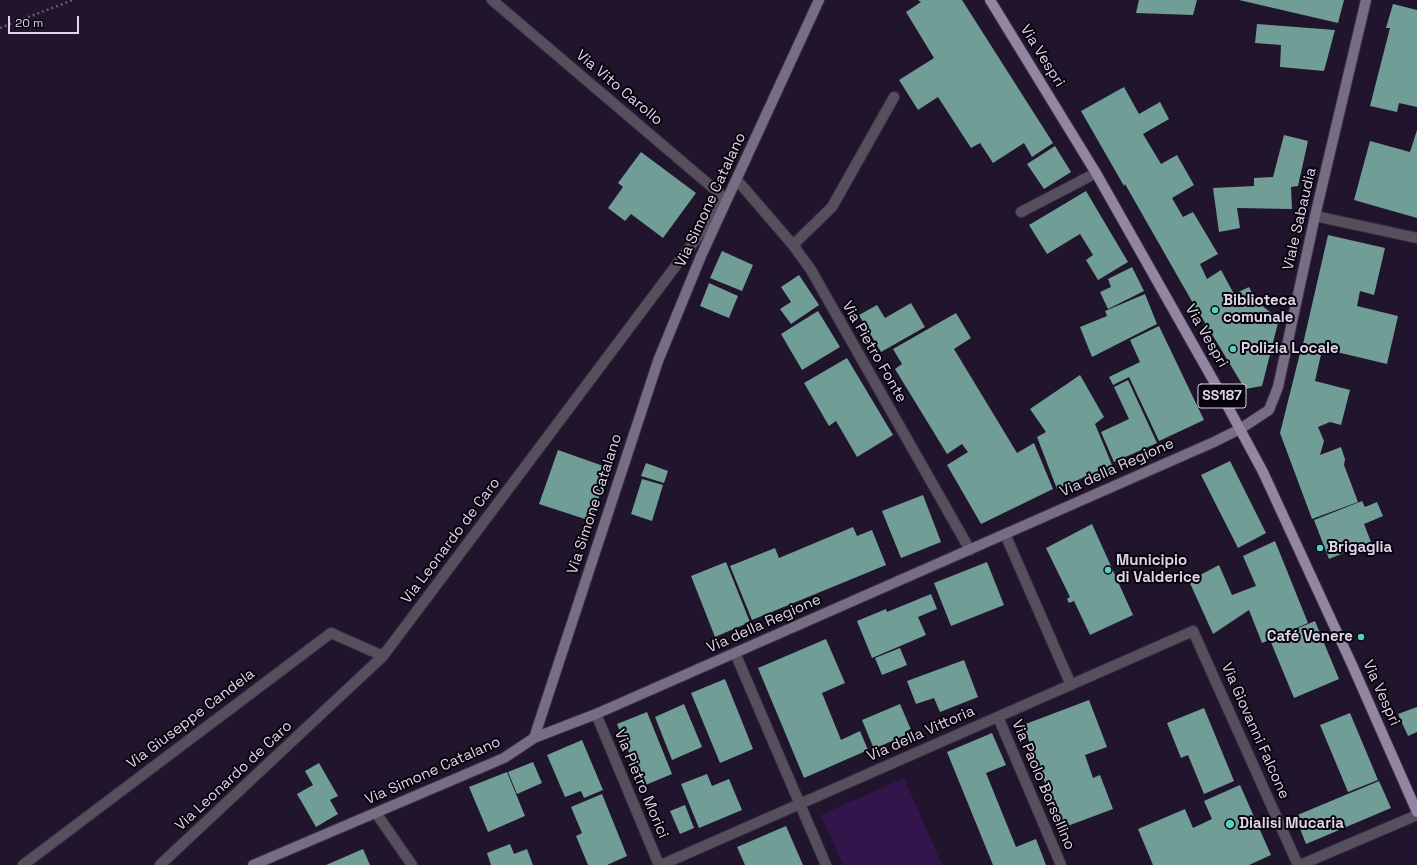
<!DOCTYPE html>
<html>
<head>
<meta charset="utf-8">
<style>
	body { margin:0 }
	#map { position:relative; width:1417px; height:865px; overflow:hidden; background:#21152d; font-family:"Space Grotesk",sans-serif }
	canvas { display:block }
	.scale { position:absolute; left:8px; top:16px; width:71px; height:18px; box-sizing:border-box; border:2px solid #ded6e7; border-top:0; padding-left:5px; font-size:12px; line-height:14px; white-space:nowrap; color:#ded6e7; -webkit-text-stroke:3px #08040d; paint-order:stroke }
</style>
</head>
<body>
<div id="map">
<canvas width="1417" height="865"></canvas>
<div class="scale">20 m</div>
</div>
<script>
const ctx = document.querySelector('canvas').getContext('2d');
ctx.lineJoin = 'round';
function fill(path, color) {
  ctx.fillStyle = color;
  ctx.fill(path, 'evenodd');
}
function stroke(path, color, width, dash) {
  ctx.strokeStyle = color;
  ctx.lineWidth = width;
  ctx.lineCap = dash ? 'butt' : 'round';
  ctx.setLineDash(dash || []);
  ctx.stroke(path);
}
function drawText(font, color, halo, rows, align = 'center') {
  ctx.font = font + ' "Space Grotesk",sans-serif';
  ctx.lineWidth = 4;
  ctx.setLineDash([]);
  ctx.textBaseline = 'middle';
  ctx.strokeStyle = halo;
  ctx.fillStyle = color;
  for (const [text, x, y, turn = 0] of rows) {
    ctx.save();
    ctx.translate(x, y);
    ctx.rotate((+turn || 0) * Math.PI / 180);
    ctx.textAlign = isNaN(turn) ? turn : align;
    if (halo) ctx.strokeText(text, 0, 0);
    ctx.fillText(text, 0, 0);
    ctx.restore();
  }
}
fill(new Path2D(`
	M904 778 942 865H843L821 815Z`), '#33154b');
fill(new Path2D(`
	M918 0H962L1053 143 1032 157 1024 143 993 163 980 143 971 148 938 97 918 110 899 80 934 58 906 12 921 2Z
	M1139 0H1197L1193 15 1136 13Z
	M1239 0H1344L1338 23Z
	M1393 4 1417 10V107L1399 103 1397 112 1370 106 1390 28H1386Z
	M1257 24 1335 30 1324 71 1280 67 1281 45 1255 43Z
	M1124 87 1139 114 1160 102 1169 119 1143 134 1161 164 1177 155 1194 185 1172 198 1183 217 1193 212 1218 254 1200 264 1207 279 1221 270 1234 294 1249 287 1256 301 1279 319 1262 386 1245 389 1190 298 1125 184 1124 186 1081 111Z
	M1417 130V218L1354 200 1370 141 1410 152Z
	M1284 135 1308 141 1298 186 1291 187 1292 209 1237 208 1240 228 1219 232 1213 188 1254 186V178L1273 177Z
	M1055 146 1071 172 1044 189 1027 164Z
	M641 152 696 193 663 238 631 214 625 221 608 208 623 187 618 183Z
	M1086 191 1128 262 1098 280 1086 260 1093 255 1080 234 1047 254 1029 225Z
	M1328 235 1385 248 1374 295 1360 291 1357 306 1398 316 1387 364 1303 344Z
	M722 251 753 265 742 291 710 278Z
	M1132 267 1144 291 1108 309 1100 292 1111 287 1108 279Z
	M799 275 819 305 791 324 780 309 791 302 781 287Z
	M709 283 738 296 729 318 700 306Z
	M1145 294 1157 324 1092 357 1080 327 1107 316 1105 311Z
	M911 303 925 327 881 352 859 315 877 305 885 318Z
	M818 311 840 347 802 370 781 334Z
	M956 313 971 338 954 349 1017 453 1034 443 1053 489 981 524 947 465 968 452 962 444 947 454 895 369 902 364 893 349Z
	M1159 326 1204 420 1159 441 1129 377 1113 385 1109 377 1140 362 1130 340Z
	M1302 345 1322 350 1315 381 1350 390 1341 425 1330 422 1318 427 1324 441 1320 455 1341 447 1345 459 1344 465 1358 502 1312 519 1280 433Z
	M847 358 893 435 857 457 836 421 829 426 804 383Z
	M1080 375 1104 417 1095 424 1112 465 1057 489 1037 437 1046 432 1030 409Z
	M1128 380 1157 443 1114 462 1101 432 1129 419 1114 387Z
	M558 450 609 468 591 521 539 504Z
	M1230 461 1266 533 1238 548 1201 475Z
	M646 463 668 471 664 483 641 476Z
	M642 479 663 485 652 521 631 514Z
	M923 495 941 542 901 558 882 511Z
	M1362 501 1365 507 1377 502 1383 516 1364 524 1371 542 1329 559 1314 520Z
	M1092 524 1133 615 1090 635 1074 601 1069 603 1067 599 1070 597 1046 548Z
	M853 527 857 536 872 530 886 565 752 620 730 566 775 548 779 558Z
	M1275 541 1308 623 1262 643 1249 610 1213 634 1189 581 1219 565 1232 595 1256 586 1243 556Z
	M726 562 750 622 715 637 691 576Z
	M987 562 1004 605 951 626 934 583Z
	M931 594 937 609 918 617 926 635 872 658 857 621 886 609 887 612Z
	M1315 621 1339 679 1294 698 1270 640Z
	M826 639 845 683 822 693 841 740 860 731 868 750 804 778 758 668Z
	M900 648 907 665 882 675 875 658Z
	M964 660 978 697 940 712 934 698 916 704 907 681Z
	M725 679 753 749 720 763 691 693Z
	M1089 700 1107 747 1085 755 1093 778 1100 775 1113 809 1062 828 1023 725Z
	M684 704 702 747 672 760 655 717Z
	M900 704 912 732 874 749 862 720Z
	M1417 707V732L1408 736 1398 714Z
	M1204 708 1234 781 1204 794 1188 755 1181 758 1167 723Z
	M647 712 672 774 643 786 617 724Z
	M1350 713 1378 780 1348 792 1320 725Z
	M992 733 1006 765 986 773 1016 847 1036 839 1046 865H993L947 752Z
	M582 740 603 790 584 798 581 791 565 797 547 755Z
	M533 762 542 783 517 794 508 772Z
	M319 763 338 796 330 800 338 814 316 827 297 794 313 785 305 771Z
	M507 772 525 816 488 832 469 787Z
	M707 774 712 786 729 779 742 810 699 828 681 784Z
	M1379 781 1391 808 1306 844 1295 816Z
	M1240 785 1271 855 1249 865H1153L1138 829 1185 809 1193 828 1212 819 1204 801Z
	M602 794 627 856 607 865H588L576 836 582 833 571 807Z
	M685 805 694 828 680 834 670 811Z
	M786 826 803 865H745L737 847Z
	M510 844 514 854 527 849 533 865H491L487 853Z
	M363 849 370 865H326Z`), '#719d97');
const street = new Path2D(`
	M737 180 793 245 811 270 970 550
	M1021 212 1096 173
	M1315 216 1417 238
	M793 245 832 207 894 97
	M1005 534 1071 685
	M735 653 826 865
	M596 714 659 865
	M998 717 1061 865
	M376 813 412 865
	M23 865 331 633 383 656
	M160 865 383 656 726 199 492 0
	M661 865 1193 631 1298 865
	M1300 865 1417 815`);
const secondary = new Path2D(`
	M534 738 658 361 701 256 819 0
	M253 865 504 758 534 738 596 714 1214 442 1240 429 1269 410 1278 387 1315 216 1366 0`);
const primary = new Path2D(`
	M990 0 1096 173 1221 394 1263 472 1353 667 1417 812`);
stroke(street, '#3b3047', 12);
stroke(secondary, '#3b3047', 12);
stroke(primary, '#3b3047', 12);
stroke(new Path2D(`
	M0 28 73 0`), '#655a70', 2.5, [2, 3]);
stroke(street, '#56505d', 10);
stroke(secondary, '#786e83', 10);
stroke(primary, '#9286a0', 10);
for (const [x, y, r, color] of [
	[1215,310,4,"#57cec1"],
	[1233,349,4,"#57cec1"],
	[1320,548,4,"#57cec1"],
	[1108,570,4,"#57cec1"],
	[1361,637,4,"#57cec1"],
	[1230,824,5,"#57cec1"]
]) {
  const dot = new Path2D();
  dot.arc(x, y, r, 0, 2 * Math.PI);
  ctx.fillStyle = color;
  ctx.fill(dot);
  stroke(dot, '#08040d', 1.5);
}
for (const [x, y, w] of [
	[1222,396,48]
]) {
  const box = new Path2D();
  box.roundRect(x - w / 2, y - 12, w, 24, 3);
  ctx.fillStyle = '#08040d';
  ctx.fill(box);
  stroke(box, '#ded6e7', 1);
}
drawText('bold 14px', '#ded6e7', null, [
	["SS187",1222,396]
]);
drawText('15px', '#ded6e7', '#08040d', [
	["Via Vespri",1042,56,58],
	["Via Vito Carollo",619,88,40],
	["Via Simone Catalano",711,200,-65],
	["Viale Sabaudia",1300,219,-77],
	["Via Vespri",1206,336,60],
	["Via Pietro Fonte",874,352,60],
	["Via della Regione",1117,468,-24],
	["Via Simone Catalano",595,504,-72],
	["Via Leonardo de Caro",451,541,-53],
	["Via della Regione",764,624,-24],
	["Via Vespri",1381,693,66],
	["Via Giuseppe Candela",191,719,-37],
	["Via Giovanni Falcone",1255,731,66],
	["Via della Vittoria",921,734,-24],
	["Via Simone Catalano",433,771,-24],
	["Via Leonardo de Caro",234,776,-43],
	["Via Pietro Morici",641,784,67],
	["Via Paolo Borsellino",1043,785,67]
]);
drawText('bold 15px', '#ded6e7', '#08040d', [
	["Biblioteca",1223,301],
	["comunale",1223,318],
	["Polizia Locale",1241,349],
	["Brigaglia",1328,548],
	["Municipio",1116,561],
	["di Valderice",1116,578],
	["Café Venere",1353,637,"right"],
	["Dialisi Mucaria",1239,824]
], 'left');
</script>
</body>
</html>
